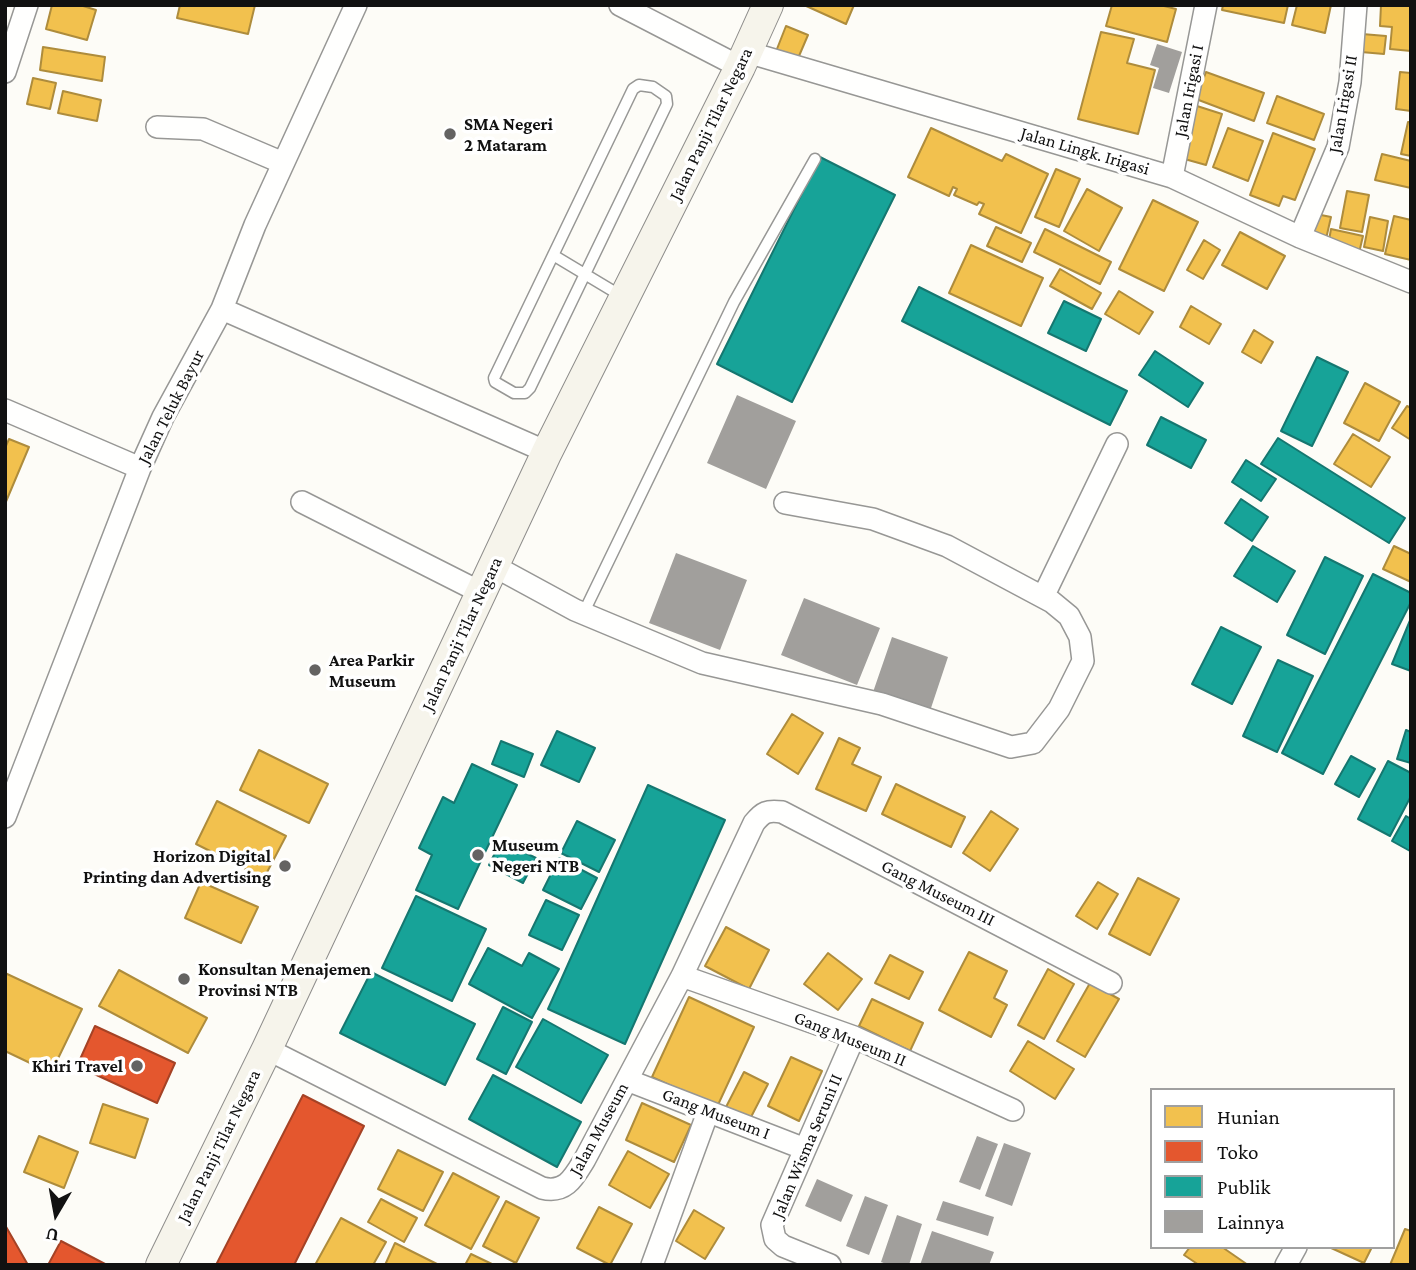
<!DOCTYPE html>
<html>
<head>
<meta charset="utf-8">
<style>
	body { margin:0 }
	#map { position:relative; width:1416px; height:1270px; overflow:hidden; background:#fdfcf7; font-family:"Crimson Pro",serif }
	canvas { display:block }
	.frame { position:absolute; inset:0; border:7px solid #111; pointer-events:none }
	.legend { position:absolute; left:1150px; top:1088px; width:245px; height:161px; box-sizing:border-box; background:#fff; border:2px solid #a0a0a0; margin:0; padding:9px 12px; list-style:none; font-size:21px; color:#111 }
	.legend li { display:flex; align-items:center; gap:14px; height:35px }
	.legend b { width:35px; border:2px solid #a0a0a0 }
	.north { position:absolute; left:21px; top:1179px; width:70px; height:70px; -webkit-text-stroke:5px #fff; paint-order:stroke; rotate:190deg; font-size:19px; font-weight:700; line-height:28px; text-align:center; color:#111 }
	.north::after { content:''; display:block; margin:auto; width:24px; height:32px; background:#111; clip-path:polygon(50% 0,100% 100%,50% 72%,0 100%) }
</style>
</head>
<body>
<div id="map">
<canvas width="1416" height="1270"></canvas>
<div class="frame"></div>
<ul class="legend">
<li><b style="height:19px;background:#f2c14e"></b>Hunian</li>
<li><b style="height:19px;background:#e4572e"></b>Toko</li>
<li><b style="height:19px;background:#17a398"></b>Publik</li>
<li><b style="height:19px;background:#a19f9c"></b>Lainnya</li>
</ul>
<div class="north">U</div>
</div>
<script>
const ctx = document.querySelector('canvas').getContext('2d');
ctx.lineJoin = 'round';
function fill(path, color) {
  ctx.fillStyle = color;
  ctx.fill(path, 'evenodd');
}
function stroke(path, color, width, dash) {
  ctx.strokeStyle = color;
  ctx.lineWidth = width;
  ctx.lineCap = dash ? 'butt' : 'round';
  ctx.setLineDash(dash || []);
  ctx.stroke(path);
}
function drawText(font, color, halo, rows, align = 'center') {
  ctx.font = font + ' "Crimson Pro",serif';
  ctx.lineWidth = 7;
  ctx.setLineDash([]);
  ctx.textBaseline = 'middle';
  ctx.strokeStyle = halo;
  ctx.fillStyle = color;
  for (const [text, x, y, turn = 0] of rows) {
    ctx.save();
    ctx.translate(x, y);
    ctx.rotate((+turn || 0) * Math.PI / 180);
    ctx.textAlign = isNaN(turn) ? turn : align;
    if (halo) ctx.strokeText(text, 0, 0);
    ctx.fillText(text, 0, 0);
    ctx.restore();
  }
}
const homes = new Path2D(`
	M52 5H80L96 10 87 40 46 29Z
	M180 5H255L248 34 177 18Z
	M804 5H854L846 24Z
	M1112 5H1160L1176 9 1167 42 1106 26Z
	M1223 5H1288L1284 23 1222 10Z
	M1297 5H1331L1325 33 1292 25Z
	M1381 5H1411V51L1390 49 1392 27 1380 26Z
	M786 26 808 35 796 63 775 54Z
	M1101 32 1134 39 1127 63 1155 70 1138 134 1078 119Z
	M1362 34 1386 36 1384 54 1361 52Z
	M43 47 105 57 102 81 40 70Z
	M1206 72 1264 93 1254 121 1196 99Z
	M1400 72 1411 73V111L1396 109Z
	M33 78 56 83 50 109 27 104Z
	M63 91 101 100 97 121 58 113Z
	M1277 96 1324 114 1314 140 1267 123Z
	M1197 106 1222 114 1206 165 1181 158Z
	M1408 122H1411V156L1401 154Z
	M931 128 1002 161 1006 154 1048 174 1021 233 979 214 984 204 979 202 977 205 954 195 957 189 953 187 949 196 908 177Z
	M1228 128 1263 141 1248 181 1213 167Z
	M1273 133 1315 149 1295 200 1283 196 1279 206 1250 195Z
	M1382 154 1411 161V188L1375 180Z
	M1056 169 1080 179 1059 227 1035 217Z
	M1087 189 1122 208 1099 251 1064 231Z
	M1347 191 1369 195 1362 232 1340 228Z
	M1153 200 1198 222 1164 291 1119 269Z
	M1311 213 1331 217 1326 239 1307 235Z
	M1394 216 1411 220V260L1385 254Z
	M1370 217 1388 221 1383 251 1364 247Z
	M996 227 1031 243 1022 262 987 246Z
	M1045 229 1111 262 1100 284 1034 252Z
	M1331 229 1363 236 1359 253 1328 246Z
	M1240 232 1285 256 1267 289 1222 265Z
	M1204 240 1220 250 1203 279 1187 270Z
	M971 245 1043 278 1021 326 949 293Z
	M1060 269 1101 293 1092 309 1050 286Z
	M1119 291 1153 312 1139 334 1105 314Z
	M1191 306 1221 324 1209 344 1180 327Z
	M1254 330 1273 342 1261 363 1242 352Z
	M1365 383 1400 402 1379 441 1344 423Z
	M1407 406 1411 408V440L1392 428Z
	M1353 434 1390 457 1371 487 1334 464Z
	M9 439 29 447 5 504V448Z
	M1394 546 1411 554V582L1383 569Z
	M792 714 823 733 798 774 767 754Z
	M839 738 860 748 852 764 881 777 866 811 816 789Z
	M259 750 328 784 309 823 240 790Z
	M896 784 965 817 951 847 882 814Z
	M217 801 286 836 264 878 196 844Z
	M991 811 1018 829 990 871 963 853Z
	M1138 878 1179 899 1150 955 1109 934Z
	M201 882 258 907 241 943 185 918Z
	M1098 882 1118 894 1097 929 1076 916Z
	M726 927 769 950 749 989 705 966Z
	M969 952 1007 971 994 998 1007 1005 991 1037 939 1010Z
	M828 953 862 979 838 1010 804 984Z
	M890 955 923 972 909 999 875 983Z
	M1048 969 1074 984 1044 1039 1018 1025Z
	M119 970 207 1018 188 1053 99 1006Z
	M5 973 82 1009 51 1073 5 1051Z
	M1090 983 1119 999 1085 1057 1057 1041Z
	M689 997 754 1027 717 1107 652 1077Z
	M872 999 923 1023 910 1051 859 1026Z
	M1028 1041 1074 1069 1055 1099 1010 1071Z
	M791 1057 822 1071 799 1121 768 1106Z
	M744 1072 768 1084 750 1119 726 1107Z
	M642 1103 691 1125 674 1162 626 1140Z
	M103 1104 148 1119 135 1158 90 1143Z
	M39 1136 78 1152 64 1188 24 1172Z
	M398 1150 443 1172 423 1211 378 1189Z
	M628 1151 669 1174 650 1208 609 1185Z
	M453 1173 499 1197 471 1249 425 1225Z
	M381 1199 417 1218 404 1242 368 1222Z
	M506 1201 539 1218 516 1263 483 1246Z
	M599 1207 632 1224 610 1265 577 1248Z
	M694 1210 724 1228 705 1259 676 1241Z
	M341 1218 386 1242 373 1265H315Z
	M1405 1229 1411 1231V1265H1390Z
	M395 1243 439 1265H385Z
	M1190 1247H1222L1248 1265H1199L1184 1255Z
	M1329 1247H1372L1364 1263Z
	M471 1254 494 1265H465Z`);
fill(homes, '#f2c14e');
stroke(homes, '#ae8c3c', 2);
const shops = new Path2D(`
	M95 1026 175 1063 157 1103 77 1066Z
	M303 1095 364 1126 294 1265H216Z
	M5 1225 28 1265H5Z
	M61 1241 107 1265H48Z`);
fill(shops, '#e4572e');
stroke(shops, '#a54225', 2);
const public = new Path2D(`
	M820 157 895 195 792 402 717 364Z
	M919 287 1127 391 1110 425 902 321Z
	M1064 301 1101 319 1086 351 1048 333Z
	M1155 351 1203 383 1188 407 1139 375Z
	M1317 357 1348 372 1312 446 1281 431Z
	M1161 417 1206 440 1191 468 1147 445Z
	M1278 438 1405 518 1389 543 1261 464Z
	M1246 460 1276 479 1261 501 1232 482Z
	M1241 499 1268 517 1252 541 1225 523Z
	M1253 546 1295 571 1277 602 1234 576Z
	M1325 557 1363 576 1325 654 1287 635Z
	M1373 574 1411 593V602L1323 774 1282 753Z
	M1411 618V671L1392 664Z
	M1221 627 1261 647 1232 704 1192 684Z
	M1278 660 1313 676 1277 752 1243 736Z
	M1406 730 1411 732V763L1397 759Z
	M557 731 595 748 579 782 541 765Z
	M501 741 533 754 524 777 492 764Z
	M1351 756 1375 769 1359 797 1335 784Z
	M1388 761 1411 773V796L1390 836 1358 819Z
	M472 764 517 785 458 909 416 890 432 855 419 848 443 797 454 803Z
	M648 785 725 820 625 1044 548 1009Z
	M1406 816 1411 819 1410 851 1392 841Z
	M577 821 615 840 599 872 561 853Z
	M501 841 536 858 523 883 489 865Z
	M559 858 597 878 581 909 543 890Z
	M416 896 486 929 452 1001 382 968Z
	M546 900 579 915 562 950 529 935Z
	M488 948 522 966 529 953 559 969 532 1018 469 984Z
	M371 972 475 1024 445 1085 340 1033Z
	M503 1007 532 1022 506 1074 477 1059Z
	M543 1019 608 1055 581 1103 516 1067Z
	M493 1075 581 1122 557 1167 469 1119Z`);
fill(public, '#17a398');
stroke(public, '#157770', 2);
fill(new Path2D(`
	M1157 44 1182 52 1169 93 1153 88 1159 68 1150 65Z
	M737 395 796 421 766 489 707 463Z
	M676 553 747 580 720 650 649 623Z
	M804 598 880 628 857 685 781 655Z
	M892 637 948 657 929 714 872 695Z
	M977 1136 998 1144 980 1190 959 1182Z
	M1004 1143 1031 1153 1012 1206 985 1196Z
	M817 1179 853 1195 841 1222 805 1206Z
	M865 1196 888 1205 869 1255 846 1246Z
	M943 1201 994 1217 988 1236 936 1220Z
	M897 1215 922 1224 909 1265H889L881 1262Z
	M932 1231 994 1252 989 1265H920Z`), '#a19f9c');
const service = new Path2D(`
	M639 85 653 87 666 96 667 104 530 388 525 393H514L495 382 494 378 633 89Z
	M553 255 623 297
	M583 614 734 302 815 159`);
const minor = new Path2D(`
	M620 5 740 67
	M747 52 1172 177 1300 237 1411 282
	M5 72 27 5
	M157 127 203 129 283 163
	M1172 177 1206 5
	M1300 237 1338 147 1350 82 1356 5
	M222 309 547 452
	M5 410 140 468
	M302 502 482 593
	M494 566 575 610 702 663 882 704 1011 747 1033 743 1059 709 1083 661 1080 637 1069 616 1052 602 947 546 873 519 785 503
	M1043 597 1117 444
	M5 817 140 468 163 417 222 309 255 225 356 5
	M682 976 854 1037 1013 1110
	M267 1049 542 1188C566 1194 574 1177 585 1159L682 976 754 823C763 812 767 810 782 812L1111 983
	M627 1080 805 1149
	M652 1265 708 1112
	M830 1265 783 1246 775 1239 772 1225 854 1037
	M1286 1265 1296 1247`);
const secondary = new Path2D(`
	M161 1265 267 1049 547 452 740 67 768 5`);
stroke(service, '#979795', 13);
stroke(minor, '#979795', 24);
stroke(secondary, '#8e8d8b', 32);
stroke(service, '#fffffe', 10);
stroke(minor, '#fffffe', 21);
stroke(secondary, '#f6f4eb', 30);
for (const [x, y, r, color] of [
	[450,134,7,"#646362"],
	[315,670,7,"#646362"],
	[478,855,7,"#646362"],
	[285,866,7,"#646362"],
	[184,979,7,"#646362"],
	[137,1066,7,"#646362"]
]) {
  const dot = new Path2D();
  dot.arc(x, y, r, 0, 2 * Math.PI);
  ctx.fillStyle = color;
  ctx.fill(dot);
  stroke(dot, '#fff', 2.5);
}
drawText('18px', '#111', '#fff', [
	["Jalan Irigasi I",1189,91,-79],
	["Jalan Irigasi II",1343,104,-80],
	["Jalan Panji Tilar Negara",711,124,-64],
	["Jalan Lingk. Irigasi",1085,151,16],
	["Jalan Teluk Bayur",171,407,-63],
	["Jalan Panji Tilar Negara",462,634,-65],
	["Gang Museum III",938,893,27],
	["Gang Museum II",850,1039,22],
	["Gang Museum I",716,1114,21],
	["Jalan Museum",599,1129,-61],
	["Jalan Panji Tilar Negara",219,1146,-64],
	["Jalan Wisma Seruni II",807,1146,-67]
]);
drawText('bold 18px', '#111', '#fff', [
	["SMA Negeri",464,124],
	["2 Mataram",464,145],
	["Area Parkir",329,660],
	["Museum",329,681],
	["Museum",492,845],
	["Negeri NTB",492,866],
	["Horizon Digital",271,856,"right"],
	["Printing dan Advertising",271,877,"right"],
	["Konsultan Menajemen",198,969],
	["Provinsi NTB",198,990],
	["Khiri Travel",123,1066,"right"]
], 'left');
</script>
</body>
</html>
